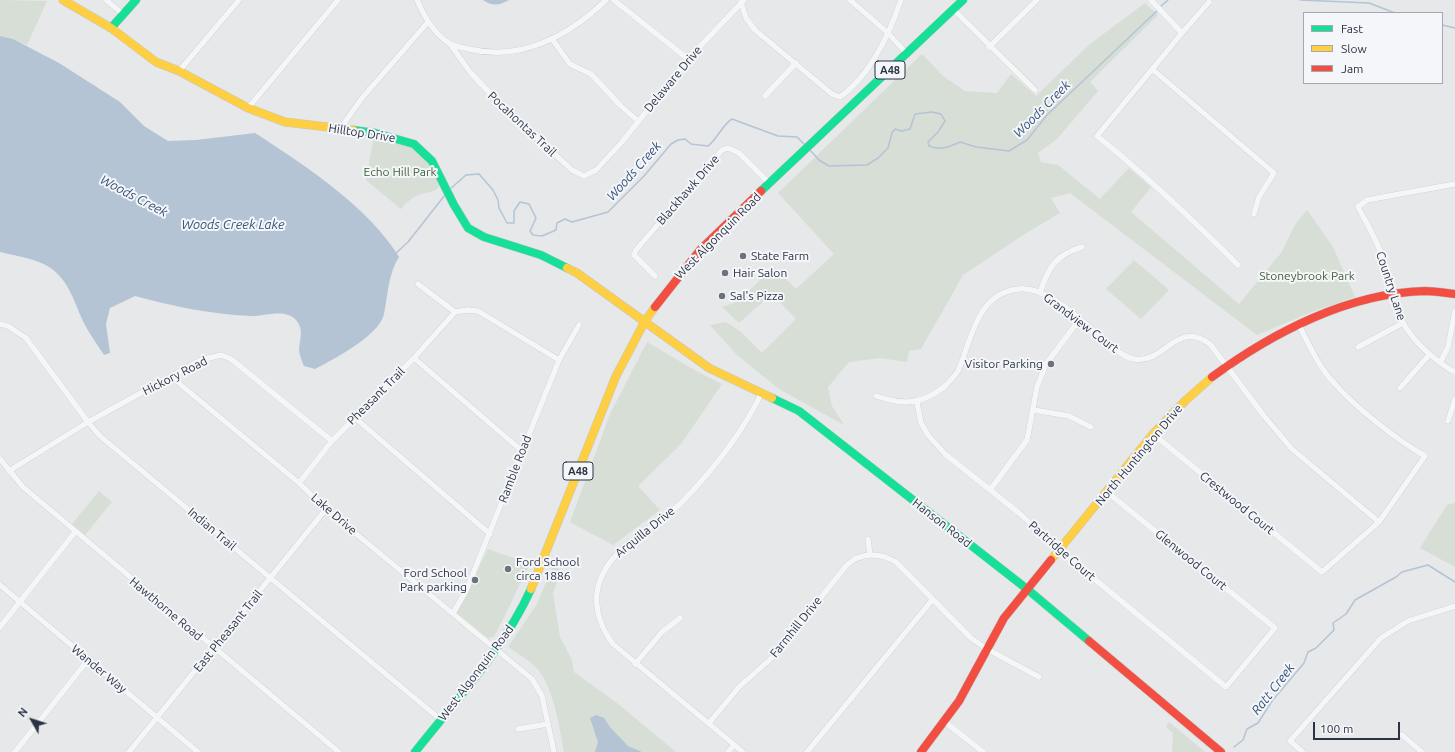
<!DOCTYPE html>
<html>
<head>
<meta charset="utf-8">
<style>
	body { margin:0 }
	#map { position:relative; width:1455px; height:752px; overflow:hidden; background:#e6e8ea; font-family:Ubuntu,sans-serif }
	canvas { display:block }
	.legend { position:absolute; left:1303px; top:12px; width:140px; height:72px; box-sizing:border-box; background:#f4f6f9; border:1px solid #a4a8b1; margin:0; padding:5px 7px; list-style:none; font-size:12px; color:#2b3445 }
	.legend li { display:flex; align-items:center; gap:8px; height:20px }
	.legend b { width:20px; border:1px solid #a4a8b1 }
	.north { position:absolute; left:12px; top:700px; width:40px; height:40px; -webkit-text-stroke:3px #f4f6f9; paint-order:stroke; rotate:309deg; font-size:11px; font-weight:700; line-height:16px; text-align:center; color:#2b3445 }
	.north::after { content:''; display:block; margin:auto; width:14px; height:18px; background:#2b3445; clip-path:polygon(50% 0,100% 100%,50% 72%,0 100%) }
	.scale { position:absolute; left:1313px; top:722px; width:87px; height:18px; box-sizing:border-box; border:2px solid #2b3445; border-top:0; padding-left:5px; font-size:12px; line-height:14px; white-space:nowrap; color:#2b3445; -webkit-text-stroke:3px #f4f6f9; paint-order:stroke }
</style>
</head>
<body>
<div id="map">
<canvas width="1455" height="752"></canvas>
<ul class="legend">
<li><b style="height:5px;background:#16e098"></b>Fast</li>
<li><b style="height:5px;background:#ffcf43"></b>Slow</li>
<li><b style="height:5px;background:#f24e42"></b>Jam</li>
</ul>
<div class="north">N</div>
<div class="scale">100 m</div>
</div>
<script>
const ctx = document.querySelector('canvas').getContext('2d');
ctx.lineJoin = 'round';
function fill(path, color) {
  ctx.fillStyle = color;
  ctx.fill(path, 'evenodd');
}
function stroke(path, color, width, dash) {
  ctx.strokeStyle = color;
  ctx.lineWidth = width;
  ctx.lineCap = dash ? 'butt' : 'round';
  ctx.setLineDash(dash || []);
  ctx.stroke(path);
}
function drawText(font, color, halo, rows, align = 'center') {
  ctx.font = font + ' Ubuntu,sans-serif';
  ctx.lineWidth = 4;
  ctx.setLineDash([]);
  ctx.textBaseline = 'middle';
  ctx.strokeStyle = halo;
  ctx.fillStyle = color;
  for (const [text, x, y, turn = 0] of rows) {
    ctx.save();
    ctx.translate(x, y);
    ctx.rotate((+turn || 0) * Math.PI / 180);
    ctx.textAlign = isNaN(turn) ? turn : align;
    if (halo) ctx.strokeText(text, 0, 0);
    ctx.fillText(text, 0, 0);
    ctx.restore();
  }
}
fill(new Path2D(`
	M0 0 47 1 27 45 0 36Z
	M1145 3 1158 15 1090 82 1098 91 1057 139 1038 153 1041 162 1058 165 1100 199 1129 168 1151 187 1131 212 1239 304 1281 253 1295 225 1307 210 1333 247 1355 297 1312 312 1257 335 1070 193 1051 198 1060 213 1023 235 963 275 921 349 909 351 907 362 880 358 849 362 828 387 832 406 844 425 779 389 737 355 710 325 726 322 741 332 762 353 796 319 772 294 739 323 722 307 737 302 774 267 796 289 834 254 778 193 922 54 943 76 965 91 997 93 1011 74 1036 96 1090 44Z
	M374 136C386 139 403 141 414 147 426 154 435 173 440 186 434 193 426 192 419 195 411 198 406 203 401 209L366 180Z
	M1134 260 1169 290 1141 319 1106 289Z
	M647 342 698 372 722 384 681 444 638 486 660 510 613 545 570 522 610 414Z
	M99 491 112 502 85 535 72 524Z
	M1454 503H1455V567L1420 548 1447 505Z
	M488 549 530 564 494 637 488 638 457 613Z
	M553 566 561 570 553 593 560 637 572 660 574 672 617 703 676 752H564C559 726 555 694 540 672 533 662 518 654 508 647L537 604Z
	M1169 722 1205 752H1172L1173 733 1166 727Z`), '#d6ded6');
fill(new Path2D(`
	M483 0H509C500 5 493 7 483 0Z
	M0 36 13 39 59 63 120 102 144 126 168 141 196 140 255 133C304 165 369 207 399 257 388 274 388 295 384 314 379 336 334 359 315 369L304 366C302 361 299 354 299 349 300 338 304 329 296 320 286 308 265 316 252 316 213 315 173 306 135 296L110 308 106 324 110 353 104 355C97 344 88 332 82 319 74 301 69 282 52 269 39 259 16 256 0 252Z
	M596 715 604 718 610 727 628 746 642 752H595L598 742 590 718Z`), '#b4c4d5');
stroke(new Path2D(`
	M1300 0 1369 3 1395 13
	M1160 7 1168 0
	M1442 25 1455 28
	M810 150 819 160 829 166 867 165 878 158 888 148 892 133 895 129 902 131 910 129 915 114 932 112 941 114 945 121 938 132 928 142 929 146C941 151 949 147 960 142L976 147 1009 151 1027 140 1047 115 1158 10
	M449 190 466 175 479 174 493 190 498 200 499 208 507 223H514V211L520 202 529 204 536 218 530 231 533 235 542 236 556 230 557 223 565 219 572 222 608 212 644 176 671 144 678 140 685 139 691 144 708 146C717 139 723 124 732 119L778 136 797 137 804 144
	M395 254 408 242 445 195
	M1234 747 1243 740 1247 729 1258 723 1272 701 1304 663 1308 652 1316 648 1334 630 1333 623 1346 614 1355 600 1396 577 1402 572 1428 565 1455 582`), '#b4c4d5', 1.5);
const street = new Path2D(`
	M106 0 123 14
	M417 0C424 16 434 34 449 43 454 47 463 47 469 49 521 62 570 35 606 0
	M614 0 688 59
	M850 0 888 33 907 54
	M1151 0 1182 33 1097 136C1147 176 1192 219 1238 265
	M741 2 746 18 755 30 832 94 840 97C871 75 889 35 901 0
	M953 9 1035 90
	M1182 33 1209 2
	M552 39 570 64 591 74 621 106 638 121
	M450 44 470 72 500 104 572 170 584 176 596 170 622 142 688 59 744 0
	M989 47 1037 0
	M1152 69 1274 173 1259 197 1254 214
	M179 71 239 0
	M765 96 796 63
	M248 108 338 0
	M340 129 362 98 428 22
	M1455 184 1367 200 1358 207C1367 224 1377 240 1383 259 1387 270 1388 282 1391 294 1400 329 1423 352 1452 371H1455
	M655 276 634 255 636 250 722 150 728 148 739 153 770 184
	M418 284 455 312 468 310 478 311 559 360
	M1040 292C1049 267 1055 255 1082 247
	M0 324 8 326 26 338 88 422 100 436 441 720
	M1358 347 1403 323
	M414 358 522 451
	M1440 363 1448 347 1455 311
	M173 376 181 385 299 483 326 509 532 679 542 696 554 752
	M1400 388 1429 355
	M876 396C902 405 921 405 944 387 949 382 954 377 958 371 972 340 976 293 1019 289 1050 286 1085 325 1108 343 1115 349 1124 357 1134 359 1166 364 1176 319 1210 344L1264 416 1292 449 1379 522
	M917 402 921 423 928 435 945 454 1019 513 1059 550 1226 687 1275 628 1107 492
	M1034 410 1069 416 1091 427
	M354 417 490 534
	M1448 421 1455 399
	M1153 434 1322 572 1379 522 1425 456C1397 440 1356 408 1334 383 1319 367 1309 345 1299 325
	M0 459 23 487 339 752
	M9 471 88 422 201 360 221 355 231 359 332 441
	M299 483 332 441 414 358 455 312
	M990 490 1027 440 1037 387 1046 364 1079 320
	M868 539 870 555
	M0 585 198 752
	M453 613 466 591 559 360 579 325
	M0 627 75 532
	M635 664 662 632 680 618
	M945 722 983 752
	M709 723 739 687 775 655 846 566C860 552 879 552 896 562L971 638 987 649 1039 677
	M518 729 548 724
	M1402 735 1422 752
	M15 752 88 660
	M129 752 326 509
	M728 752 734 745
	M743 752 613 644C602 629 595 612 597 593 603 548 653 531 682 502 713 470 743 432 762 392
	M807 752 933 599
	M1303 752 1290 741 1381 638 1408 621 1455 606`);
const fast = new Path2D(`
	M111 28 136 0
	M353 130 375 133 414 144 432 161 454 205 468 228 484 237 541 255 567 268
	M761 191 963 0
	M772 398 799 411 1027 589 1089 641
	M415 752C456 700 504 649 531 589`);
const slow = new Path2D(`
	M63 0 111 28 156 62 179 71 248 108 285 122 353 130
	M567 268 577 273 709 368 772 398
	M1051 560 1153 434 1186 400 1212 377
	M531 589 616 376 645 321 655 307`);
const jam = new Path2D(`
	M655 307 700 250 761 191
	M1212 377C1272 333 1348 293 1425 291 1435 291 1445 293 1455 294
	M1089 641 1221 752
	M921 752 959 701 1004 618 1051 560`);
stroke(street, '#c4c6c8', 6);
stroke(fast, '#c4c6c8', 9);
stroke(slow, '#c4c6c8', 9);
stroke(jam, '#c4c6c8', 9);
stroke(street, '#f5f6f7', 5.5);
stroke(fast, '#16e098', 8);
stroke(slow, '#ffcf43', 8);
stroke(jam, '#f24e42', 8);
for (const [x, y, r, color] of [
	[743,256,4,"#6c737f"],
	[725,273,4,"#6c737f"],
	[722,296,4,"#6c737f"],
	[1051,364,4,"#6c737f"],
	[508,569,4,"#6c737f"],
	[475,580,4,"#6c737f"]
]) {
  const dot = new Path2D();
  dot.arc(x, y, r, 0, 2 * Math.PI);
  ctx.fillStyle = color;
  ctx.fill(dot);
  stroke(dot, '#f4f6f9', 1.5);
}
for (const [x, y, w] of [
	[890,70,30],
	[578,471,30]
]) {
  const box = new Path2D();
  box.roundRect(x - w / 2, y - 9, w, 18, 3);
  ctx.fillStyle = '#f4f6f9';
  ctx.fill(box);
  stroke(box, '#2b3445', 1);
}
drawText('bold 11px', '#2b3445', null, [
	["A48",890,70],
	["A48",578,471]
]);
drawText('12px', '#2b3445', '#f4f6f9', [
	["Delaware Drive",673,79,-50],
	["Pocahontas Trail",522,124,43],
	["Hilltop Drive",362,133,9],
	["Blackhawk Drive",688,190,-49],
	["West Algonquin Road",718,236,-45],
	["Country Lane",1391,286,72],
	["Grandview Court",1081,323,37],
	["Hickory Road",175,376,-27],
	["Pheasant Trail",376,396,-45],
	["North Huntington Drive",1139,455,-50],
	["Ramble Road",515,469,-69],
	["Crestwood Court",1237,503,39],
	["Lake Drive",334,514,41],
	["Hanson Road",942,523,38],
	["Indian Trail",212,529,40],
	["Arquilla Drive",645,532,-39],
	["Partridge Court",1062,551,41],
	["Glenwood Court",1191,560,39],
	["Hawthorne Road",166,609,40],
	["Farmhill Drive",796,627,-51],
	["East Pheasant Trail",228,631,-51],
	["Wander Way",99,669,40],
	["West Algonquin Road",476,673,-53]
]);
drawText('12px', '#3f6138', '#f4f6f9', [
	["Echo Hill Park",400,172],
	["Stoneybrook Park",1307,276]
]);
drawText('12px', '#2b3445', '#f4f6f9', [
	["State Farm",751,256],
	["Hair Salon",733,273],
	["Sal's Pizza",730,296],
	["Visitor Parking",1043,364,"right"],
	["Ford School",516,562],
	["circa 1886",516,576],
	["Ford School",467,573,"right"],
	["Park parking",467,587,"right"]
], 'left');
drawText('italic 13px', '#34527a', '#f4f6f9', [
	["Woods Creek",1042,109,-45],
	["Woods Creek",634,171,-48],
	["Woods Creek",134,196,28],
	["Woods Creek Lake",233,225],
	["Ratt Creek",1273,689,-52]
]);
</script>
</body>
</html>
